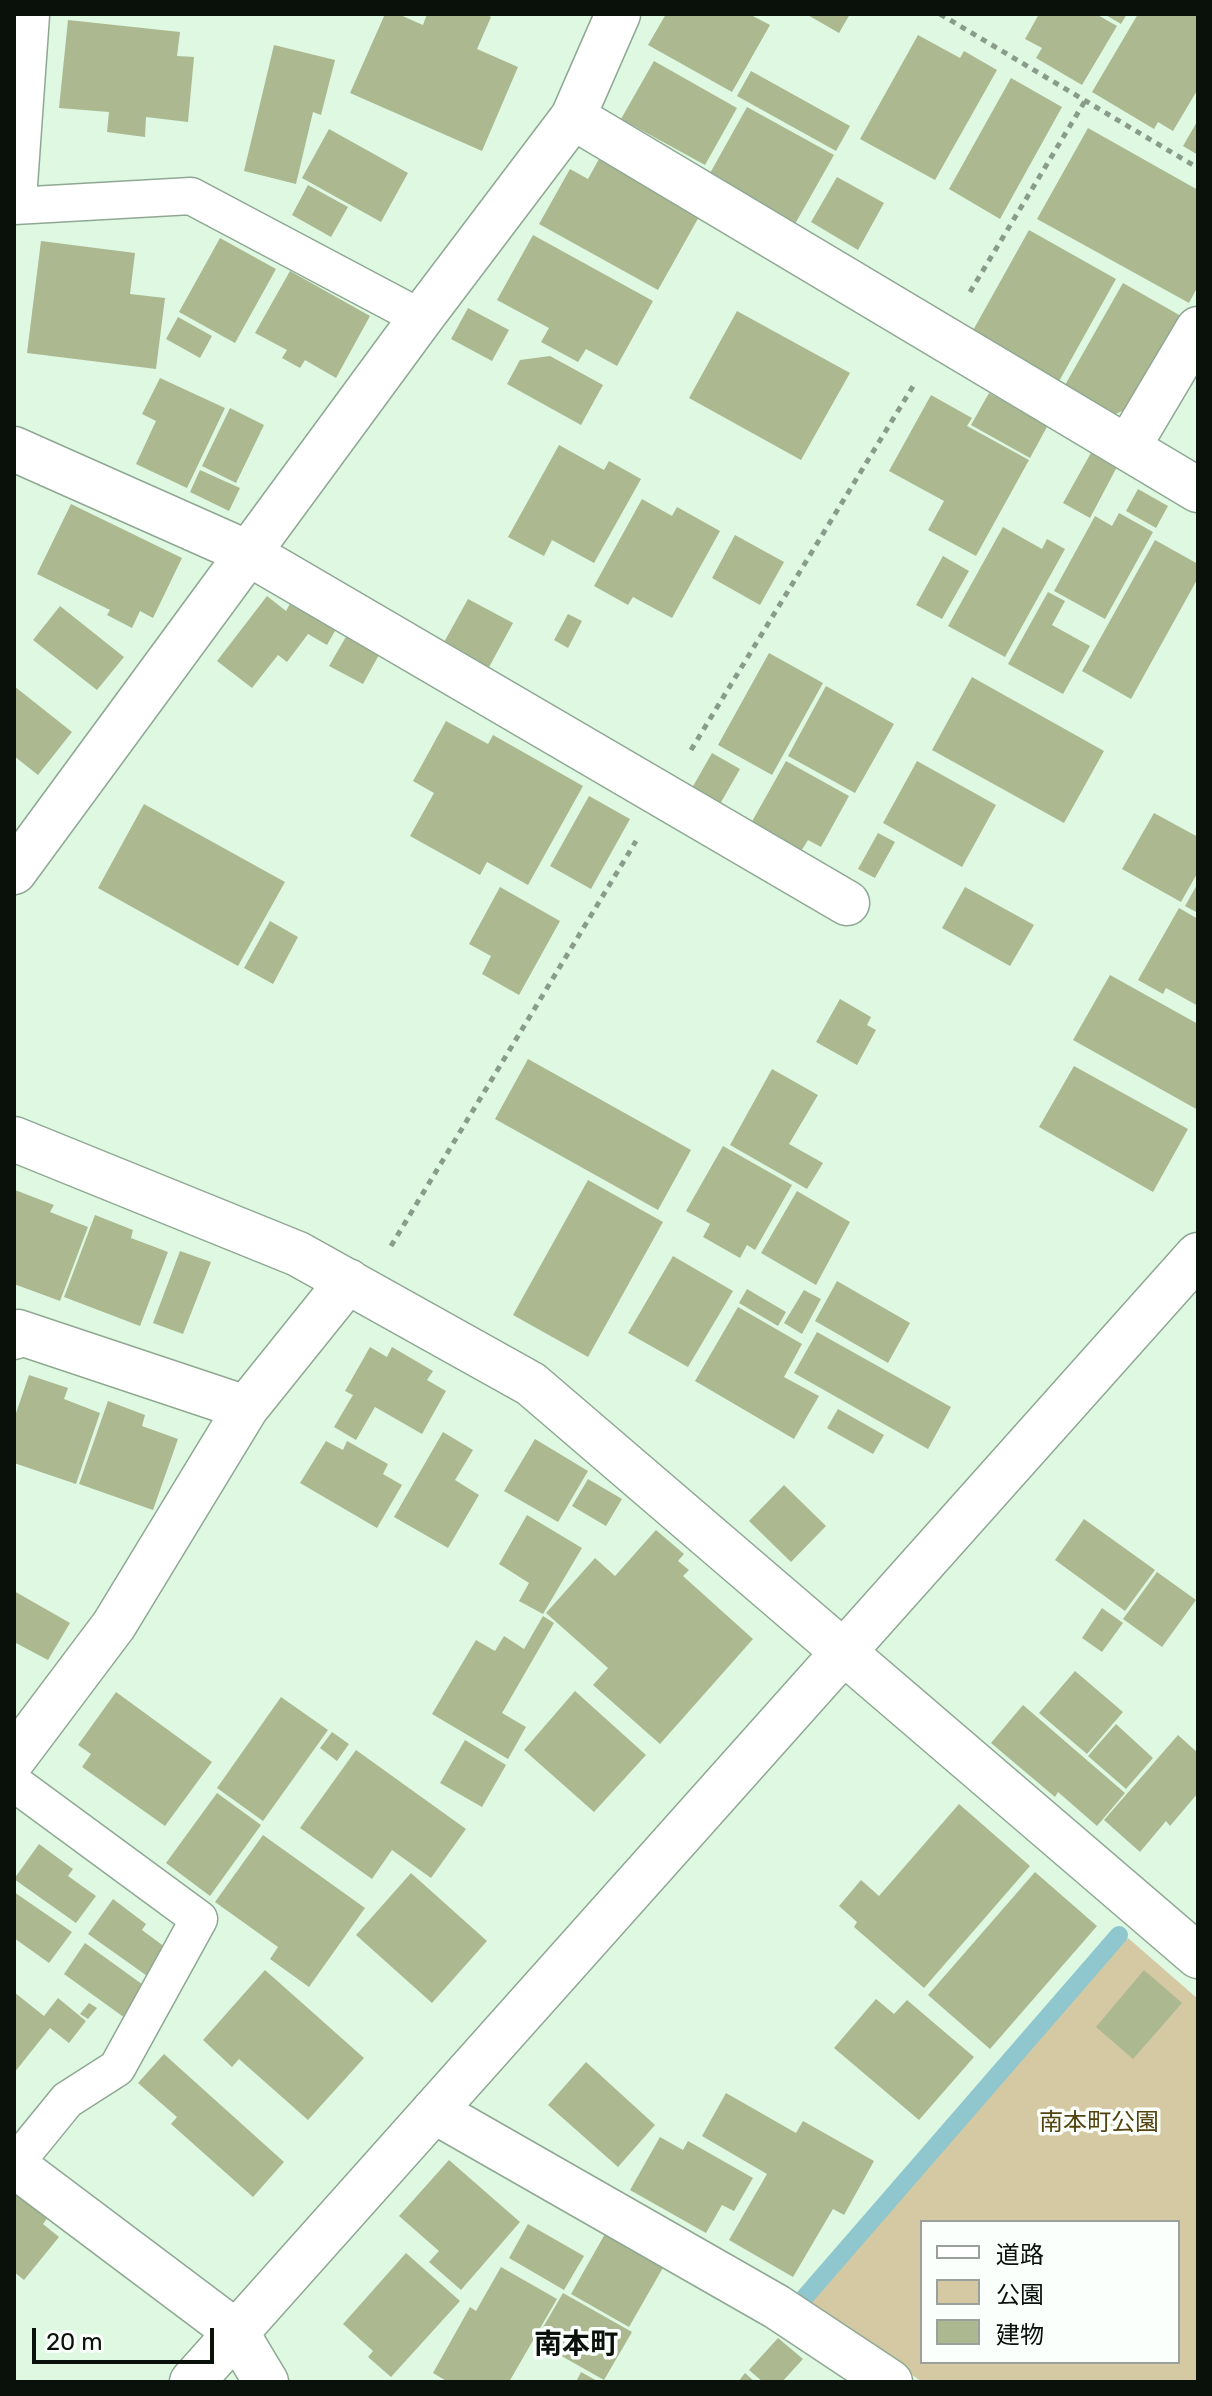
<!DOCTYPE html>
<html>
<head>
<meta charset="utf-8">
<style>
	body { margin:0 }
	#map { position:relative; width:1212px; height:2396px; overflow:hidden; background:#def8e2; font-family:Rubik,"Noto Sans JP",sans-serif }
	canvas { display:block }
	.frame { position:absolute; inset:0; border:16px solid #09110a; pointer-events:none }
	.legend { position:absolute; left:920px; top:2220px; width:260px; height:144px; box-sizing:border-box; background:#fafffb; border:2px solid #9aa09b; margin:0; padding:10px 14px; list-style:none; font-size:24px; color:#09110a }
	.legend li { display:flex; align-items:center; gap:16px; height:40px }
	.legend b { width:40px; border:2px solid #9aa09b }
	.scale { position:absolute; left:32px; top:2328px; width:182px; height:36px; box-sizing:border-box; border:4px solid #09110a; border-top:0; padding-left:10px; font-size:24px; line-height:28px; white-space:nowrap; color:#09110a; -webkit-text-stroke:6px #fafffb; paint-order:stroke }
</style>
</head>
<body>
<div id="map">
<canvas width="1212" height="2396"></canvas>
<div class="frame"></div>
<ul class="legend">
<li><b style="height:10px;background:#fff"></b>道路</li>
<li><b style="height:22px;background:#d5c9a3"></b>公園</li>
<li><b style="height:22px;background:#acb990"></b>建物</li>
</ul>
<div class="scale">20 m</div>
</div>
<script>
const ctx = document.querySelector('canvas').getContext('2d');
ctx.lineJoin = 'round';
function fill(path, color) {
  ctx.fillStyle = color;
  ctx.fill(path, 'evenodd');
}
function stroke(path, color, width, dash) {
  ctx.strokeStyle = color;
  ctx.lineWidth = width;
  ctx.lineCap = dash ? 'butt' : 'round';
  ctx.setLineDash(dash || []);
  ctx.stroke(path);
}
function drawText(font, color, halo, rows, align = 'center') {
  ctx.font = font + ' Rubik,"Noto Sans JP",sans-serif';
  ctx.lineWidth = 7;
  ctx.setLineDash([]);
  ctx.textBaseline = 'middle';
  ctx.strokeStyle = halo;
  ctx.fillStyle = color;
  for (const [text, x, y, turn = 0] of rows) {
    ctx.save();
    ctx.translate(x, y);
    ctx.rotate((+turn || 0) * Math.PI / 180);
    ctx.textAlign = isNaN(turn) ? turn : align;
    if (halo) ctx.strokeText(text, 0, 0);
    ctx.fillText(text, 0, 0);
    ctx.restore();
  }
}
fill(new Path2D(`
	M1128 1938 1198 1999V2382H922L810 2301ZM922 2222H1178V2362H922Z`), '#d5c9a3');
stroke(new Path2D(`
	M805 2297 1119 1935`), '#90c7cf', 18);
fill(new Path2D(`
	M385 14H398L423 25 427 14H486L491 17 477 49 518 67 482 151 350 93Z
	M666 14H749L770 25 732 92 648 45Z
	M806 14H850L839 33Z
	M1039 14H1096L1117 26 1082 85 1036 58 1042 48 1025 39Z
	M1104 14H1127L1121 24Z
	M1138 14H1198V89L1173 131 1158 122 1154 129 1092 92Z
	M68 20 180 32 177 56 194 57 188 122 146 117 145 137 107 132 109 112 59 108Z
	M918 35 960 58 964 51 997 70 935 180 860 139Z
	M274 45 335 60 321 115 313 112 296 184 244 171Z
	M654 61 737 108 705 165 621 119Z
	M751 71 850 126 836 151 737 96Z
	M1011 78 1062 107 1000 219 949 189Z
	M747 107 834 155 795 224 709 175Z
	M1198 120V155L1183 146Z
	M1088 128 1198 190V286L1189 303 1037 219Z
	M329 129 408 173 381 222 302 178Z
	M599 159 700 215 658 290 539 224 570 169 588 179Z
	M837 177 884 203 858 250 811 222Z
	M308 185 348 207 331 237 292 215Z
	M1029 230 1116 279 1058 383 971 334Z
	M533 235 653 301 617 366 586 349 578 362 541 342 549 328 497 300Z
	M220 238 276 269 235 343 179 312Z
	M41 241 135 253 130 294 165 298 156 369 27 353Z
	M290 271 370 316 336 378 305 360 300 368 282 358 287 350 255 333Z
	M1123 283 1181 316 1130 407 1116 414 1065 385Z
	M468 308 509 330 492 361 451 339Z
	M737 311 850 373 801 460 689 398Z
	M178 317 212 336 200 358 166 339Z
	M550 356 603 385 581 425 507 384 520 360Z
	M160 378 225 408 187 488 136 464 156 421 142 414Z
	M989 393 1048 425 1030 458 971 425Z
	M931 395 972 418 967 426 1029 460 976 556 928 530 944 501 889 471Z
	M230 408 264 425 236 483 202 466Z
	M559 445 604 470 609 461 641 479 594 563 552 540 544 556 508 537Z
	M1092 451 1118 465 1090 518 1063 503Z
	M200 470 240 488 229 511 190 492Z
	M1138 489 1168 506 1156 528 1126 511Z
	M642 499 672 516 677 507 720 531 672 618 633 597 628 605 594 586Z
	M71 504 182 558 153 618 140 611 132 628 107 615 110 610 37 574Z
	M1119 513 1153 532 1105 619 1054 591 1095 516 1112 526Z
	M1003 527 1042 549 1047 539 1065 549 1005 657 948 626Z
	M735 535 784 562 760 605 712 578Z
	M1155 540 1198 564V578L1131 699 1082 671Z
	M943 556 969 571 942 619 916 605Z
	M1048 592 1065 601 1052 625 1090 646 1063 694 1008 664Z
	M267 596 286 611 293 598 339 624 327 645 308 634 287 662 278 655 252 688 217 661Z
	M468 599 513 623 488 669 443 644Z
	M60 606 124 657 97 690 33 640Z
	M568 614 582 621 568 648 554 640Z
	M347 635 380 653 363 684 329 666Z
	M769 653 823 683 772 775 718 745Z
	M972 677 1104 751 1064 823 932 750Z
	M14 686 72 732 38 775 14 756Z
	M826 686 894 724 855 793 788 756Z
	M446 721 488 744 493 735 583 786 528 885 487 862 480 875 410 836 434 793 413 781Z
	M712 753 740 769 720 804 692 788Z
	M786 761 849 796 821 847 808 840 800 853 750 825Z
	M917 761 996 805 962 867 883 823Z
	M589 796 630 819 591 889 550 866Z
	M144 804 285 882 238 966 98 888Z
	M1154 813 1198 837V872L1181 902 1122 869Z
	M878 833 895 842 875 878 858 869Z
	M1198 883V913L1185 906Z
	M500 887 560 921 519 995 482 974 491 956 469 944Z
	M965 887 1034 925 1010 966 942 928Z
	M1179 908 1198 919V1006L1166 988 1163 994 1138 980Z
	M270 921 298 937 273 984 244 968Z
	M1110 975 1198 1024V1110L1073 1040Z
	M840 999 871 1017 867 1025 876 1030 857 1065 816 1042Z
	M528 1059 691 1150 658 1210 495 1119Z
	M1074 1066 1188 1129 1153 1192 1039 1127Z
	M772 1069 818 1095 789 1144 823 1163 807 1189 730 1145Z
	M723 1146 792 1185 755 1250 747 1245 740 1258 703 1237 710 1224 686 1211Z
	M588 1180 663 1222 588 1357 513 1315Z
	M15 1190 54 1205 50 1212 88 1227 60 1301 14 1284Z
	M797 1191 850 1222 816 1285 761 1253Z
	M95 1215 133 1230 131 1238 168 1252 140 1326 64 1297Z
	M180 1251 211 1262 183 1334 153 1323Z
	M673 1256 733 1291 688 1367 628 1333Z
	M837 1281 910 1323 888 1363 815 1321Z
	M747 1289 786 1312 778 1326 739 1303Z
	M804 1290 821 1299 802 1334 784 1323Z
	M738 1307 802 1344 784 1377 819 1396 794 1439 695 1381Z
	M817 1332 951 1407 928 1449 794 1373Z
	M370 1347 387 1357 392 1347 433 1371 427 1380 446 1391 422 1434 375 1407 356 1440 334 1427 353 1395 345 1391Z
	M29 1375 68 1388 64 1399 100 1413 76 1484 14 1463V1419Z
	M108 1401 145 1415 142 1426 178 1439 153 1510 79 1484Z
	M838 1409 884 1435 873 1454 827 1428Z
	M443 1432 473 1450 455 1480 479 1495 448 1548 394 1517Z
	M535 1439 588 1471 558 1522 504 1491Z
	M326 1441 343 1450 347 1441 388 1464 383 1474 402 1485 377 1528 300 1483Z
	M588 1479 622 1499 606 1526 572 1506Z
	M784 1485 826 1526 791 1562 749 1521Z
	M527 1515 582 1548 543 1614 519 1601 529 1583 499 1564Z
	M1084 1519 1155 1570 1125 1611 1055 1560Z
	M656 1530 684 1554 678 1561 689 1570 683 1576 753 1639 660 1744 593 1685 608 1668 546 1613 595 1558 615 1576Z
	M1157 1572 1196 1600 1162 1647 1123 1619Z
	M14 1591 70 1623 48 1660 14 1642Z
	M1102 1608 1123 1623 1102 1652 1082 1638Z
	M543 1616 554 1623 502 1713 526 1727 508 1759 432 1714 476 1640 495 1651 504 1636 524 1649Z
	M1075 1671 1123 1712 1087 1754 1039 1713Z
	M575 1691 646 1755 594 1812 524 1750Z
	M116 1692 212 1762 165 1826 82 1767 91 1754 78 1745Z
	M281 1697 328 1730 263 1821 217 1788Z
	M1023 1705 1125 1793 1097 1826 1058 1792 1055 1797 991 1743Z
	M1116 1724 1153 1758 1126 1789 1088 1756Z
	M332 1732 349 1744 337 1761 320 1748Z
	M1178 1735 1198 1753V1793L1170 1826 1166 1821 1140 1852 1104 1820Z
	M465 1740 506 1765 482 1807 440 1783Z
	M356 1750 466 1829 431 1878 392 1850 372 1879 300 1828Z
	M217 1793 261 1825 210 1896 166 1863Z
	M959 1804 1030 1866 924 1988 854 1927 857 1922 839 1906 861 1880 879 1896Z
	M263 1835 365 1908 309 1987 270 1959 278 1947 215 1902Z
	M39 1844 73 1869 68 1876 96 1896 76 1923 14 1879Z
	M1035 1872 1097 1926 990 2049 928 1995Z
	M411 1873 487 1941 432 2003 356 1935Z
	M14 1892 72 1932 49 1963 14 1938Z
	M113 1899 146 1924 142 1930 169 1950 150 1978 88 1934Z
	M85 1943 146 1987 125 2018 64 1974Z
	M265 1970 364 2058 308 2120 239 2059 232 2067 203 2040Z
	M1144 1970 1182 2003 1133 2059 1096 2027Z
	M14 1992 44 2016 58 1998 86 2021 69 2043 50 2028 14 2073Z
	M876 1999 894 2014 907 2000 974 2057 919 2120 834 2048Z
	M89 2003 97 2008 88 2019 80 2014Z
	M164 2054 284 2162 253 2197 171 2124 177 2117 138 2083Z
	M586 2062 655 2125 618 2167 548 2105Z
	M726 2093 796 2133 803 2121 874 2161 844 2215 833 2209 793 2277 729 2240 767 2174 702 2136Z
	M660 2137 683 2150 688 2141 753 2178 734 2211 722 2205 706 2233 630 2190Z
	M449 2160 520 2222 461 2290 429 2262 439 2251 399 2216Z
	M14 2191 48 2217 43 2224 59 2237 24 2280 14 2272Z
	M528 2224 584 2256 564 2290 509 2258Z
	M610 2225 668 2259 629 2327 571 2294Z
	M406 2253 460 2301 391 2377 368 2357 373 2351 343 2324Z
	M501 2267 557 2299 509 2382H448L433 2373 470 2307 476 2311Z
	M563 2293 632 2332 604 2380 535 2341Z
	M778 2338 803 2359 782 2382H763L749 2370Z
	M581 2372 599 2382H576Z
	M745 2373 755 2382H738Z`), '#acb990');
const service = new Path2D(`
	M14 206 191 196 421 318
	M14 1783 199 1919 117 2068 67 2100 14 2165`);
const minor = new Path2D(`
	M573 117 1198 490
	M14 199 27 15
	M1128 447 1198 329
	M14 449 248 553 847 903
	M14 1139 298 1254 531 1384 1198 1956
	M14 1337 18 1332 246 1408
	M14 1758 114 1625 246 1408 348 1281
	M434 2111 777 2307 890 2382
	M14 2165 236 2332 266 2382`);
const tertiary = new Path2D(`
	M14 872 421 318 573 117 618 14
	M192 2382 1198 1255`);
stroke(service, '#8fa893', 39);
stroke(minor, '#8fa893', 47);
stroke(tertiary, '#8fa893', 47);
stroke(new Path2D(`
	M940 14 1198 168
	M970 292 1085 101
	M691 750 915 383
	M391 1246 636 841`), '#899b8b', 5, [6, 6]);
stroke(service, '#fff', 36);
stroke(minor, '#fff', 44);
stroke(tertiary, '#fff', 44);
drawText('24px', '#52430f', '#fafffb', [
	["南本町公園",1099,2123]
]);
drawText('bold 28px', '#09110a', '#fafffb', [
	["南本町",576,2345]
]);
</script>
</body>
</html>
